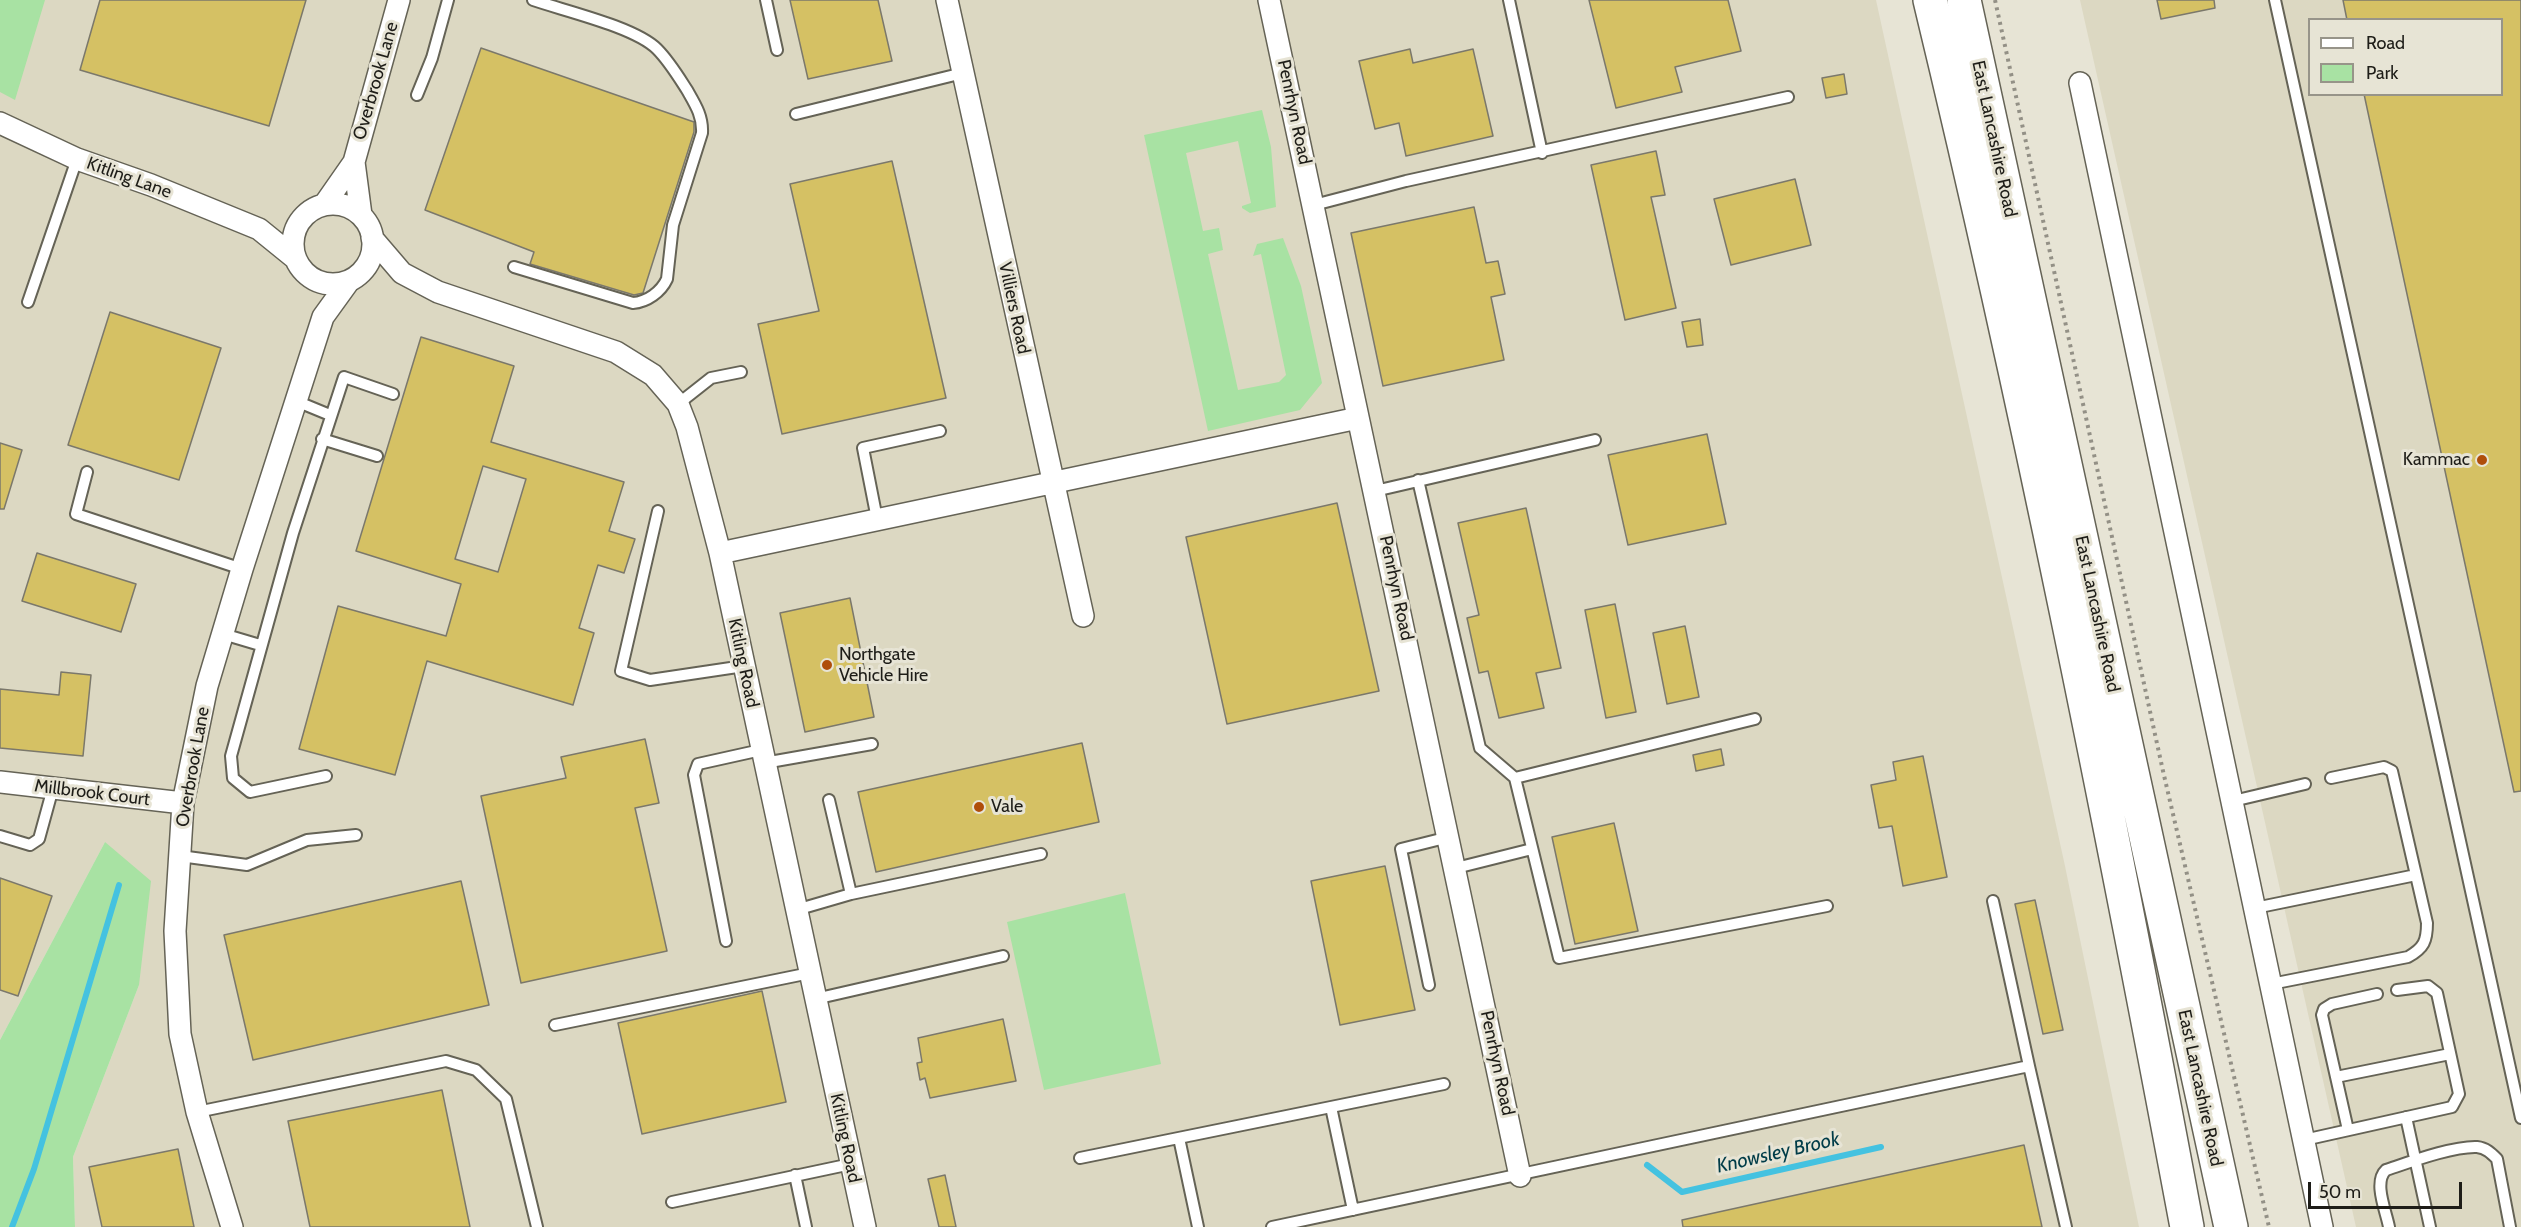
<!DOCTYPE html>
<html>
<head>
<meta charset="utf-8">
<style>
	body { margin:0 }
	#map { position:relative; width:2521px; height:1227px; overflow:hidden; background:#e7e4d5; font-family:Cabin,sans-serif }
	canvas { display:block }
	.legend { position:absolute; left:2308px; top:18px; width:195px; height:78px; box-sizing:border-box; background:#e7e4d5; border:2px solid #979489; margin:0; padding:8px 10px; list-style:none; font-size:18px; color:#1e1d18 }
	.legend li { display:flex; align-items:center; gap:12px; height:30px }
	.legend b { width:30px; border:2px solid #979489 }
	.scale { position:absolute; left:2308px; top:1182px; width:154px; height:27px; box-sizing:border-box; border:3px solid #1e1d18; border-top:0; padding-left:8px; font-size:18px; line-height:21px; white-space:nowrap; color:#1e1d18; -webkit-text-stroke:4px #e7e4d5; paint-order:stroke }
</style>
</head>
<body>
<div id="map">
<canvas width="2521" height="1227"></canvas>
<ul class="legend">
<li><b style="height:8px;background:#fff"></b>Road</li>
<li><b style="height:16px;background:#a8e2a3"></b>Park</li>
</ul>
<div class="scale">50 m</div>
</div>
<script>
const ctx = document.querySelector('canvas').getContext('2d');
ctx.lineJoin = 'round';
function fill(path, color) {
  ctx.fillStyle = color;
  ctx.fill(path, 'evenodd');
}
function stroke(path, color, width, dash) {
  ctx.strokeStyle = color;
  ctx.lineWidth = width;
  ctx.lineCap = dash ? 'butt' : 'round';
  ctx.setLineDash(dash || []);
  ctx.stroke(path);
}
function drawText(font, color, halo, rows, align = 'center') {
  ctx.font = font + ' Cabin,sans-serif';
  ctx.lineWidth = 6;
  ctx.setLineDash([]);
  ctx.textBaseline = 'middle';
  ctx.strokeStyle = halo;
  ctx.fillStyle = color;
  for (const [text, x, y, turn = 0] of rows) {
    ctx.save();
    ctx.translate(x, y);
    ctx.rotate((+turn || 0) * Math.PI / 180);
    ctx.textAlign = isNaN(turn) ? turn : align;
    if (halo) ctx.strokeText(text, 0, 0);
    ctx.fillText(text, 0, 0);
    ctx.restore();
  }
}
fill(new Path2D(`
	M0 0H1876L2065 866 2139 1227H75L73 1157 139 985 105 842 0 1040Z
	M2080 0H2521V1227H2356ZM2310 20H2502V94H2310Z`), '#dcd8c2');
fill(new Path2D(`
	M0 0H45L15 100 0 92Z
	M1262 110 1271 147 1276 207 1250 213 1242 208V206L1251 203 1238 141 1186 153 1203 231 1219 228 1223 250 1208 254 1238 390 1279 382 1286 375 1261 254 1253 256 1257 244 1283 238 1301 286 1322 383 1300 410 1208 431 1144 135Z
	M105 842 151 881 139 985 73 1157 75 1227H0V1040Z
	M1125 893 1161 1064 1044 1090 1007 922Z`), '#a8e2a3');
stroke(new Path2D(`
	M1647 1165 1682 1192 1881 1147
	M12 1227 34 1169 119 885`), '#44c2e0', 6);
const building = new Path2D(`
	M100 0H306L269 126 80 70Z
	M790 0H878L892 61 808 79Z
	M1589 0H1728L1741 51 1675 67 1682 92 1616 108Z
	M2157 0H2214L2215 8 2161 19Z
	M2343 0H2521V791L2514 792 2364 94H2502V20H2347Z
	M481 48 694 122V132L643 293 634 295 530 264 534 252 425 210Z
	M1410 49 1413 63 1473 49 1493 136 1406 156 1399 123 1375 129 1359 61Z
	M1844 74 1847 94 1826 98 1822 78Z
	M1656 151 1665 195 1651 197 1676 308 1625 320 1591 165Z
	M892 161 946 398 782 434 758 324 819 311 790 184Z
	M1795 179 1811 245 1731 265 1714 199Z
	M1474 207 1486 263 1498 261 1505 294 1491 297 1504 360 1383 386 1351 233Z
	M110 312 221 348 179 480 68 445Z
	M1700 319 1703 345 1687 347 1682 322Z
	M421 337 514 366 491 442 624 482 609 531 635 539 624 573 598 565 579 628 594 633 573 705 427 661 395 775 299 749 338 606 446 636 461 584 356 551ZM483 466 526 479 498 572 455 559Z
	M1707 434 1726 524 1628 545 1608 455Z
	M0 443 22 450 4 509H0Z
	M1337 503 1379 691 1227 724 1186 537Z
	M1526 508 1561 668 1536 673 1544 708 1499 718 1488 671 1479 673 1467 618 1479 615 1458 523Z
	M37 553 136 584 121 632 22 601Z
	M850 598 874 717 805 732 780 613Z
	M1615 604 1636 712 1606 718 1585 610Z
	M1685 626 1699 697 1667 704 1653 633Z
	M61 672 91 675 83 756 0 748V689L59 695Z
	M645 739 659 803 635 808 667 951 521 983 481 796 566 778 561 757Z
	M1082 743 1099 822 876 872 858 792Z
	M1721 749 1724 765 1696 771 1693 755Z
	M1923 756 1947 877 1903 886 1892 826 1879 828 1871 785 1896 780 1893 762Z
	M1614 823 1638 931 1575 944 1552 837Z
	M1385 866 1415 1010 1340 1025 1311 881Z
	M0 878 52 896 18 996 0 990Z
	M461 881 489 1005 253 1060 224 935Z
	M2035 900 2063 1030 2043 1034 2015 904Z
	M762 991 786 1102 642 1134 618 1023Z
	M1003 1019 1016 1081 930 1098 925 1078 920 1080 917 1063 922 1062 918 1038Z
	M442 1090 470 1227H310L288 1121Z
	M2024 1145 2042 1227H1683L1682 1220Z
	M178 1149 194 1227H102L89 1167Z
	M945 1175 956 1227H939L928 1179Z`);
fill(building, '#d5c164');
stroke(building, '#7b786b', 1.5);
const service = new Path2D(`
	M766 0 777 50
	M1509 0 1542 153
	M2275 0 2521 1118
	M417 95 432 58 448 0
	M796 114 963 73
	M1314 205 1406 181 1788 97
	M514 267 633 303C647 302 661 292 667 279L673 225 702 133C703 116 695 104 687 90 678 76 669 61 657 49 635 27 565 11 533 0
	M28 302 77 159
	M296 401 330 415
	M678 404 711 378 741 372
	M322 439 377 456
	M87 472 76 514 242 569
	M1418 480 1480 748 1515 778 1559 958 1827 906
	M1375 491 1595 440
	M658 511 621 671 650 680 744 666
	M877 519 863 448 940 431
	M223 634 260 645
	M764 763 872 744
	M326 776 250 792 233 778 231 756 293 533 344 377 393 394
	M1515 778 1755 719
	M829 800 851 894
	M2233 801 2305 784
	M0 836 30 845 39 839 53 788
	M180 856 247 865 307 840 356 835
	M1456 868 1532 849
	M1993 901 2029 1066
	M2255 908 2416 875
	M796 910 851 894 1041 854
	M726 941 694 775 698 764 761 750
	M2271 984 2408 957C2424 948 2427 941 2427 923L2392 771 2384 767 2331 778
	M1429 985 1401 849 1449 837
	M815 999 1003 956
	M555 1025 810 973
	M2336 1077 2450 1054
	M1331 1107 1353 1210
	M197 1112 446 1061 476 1070 506 1099 537 1227
	M2406 1117 2430 1227
	M2348 1130 2322 1015 2324 1009 2332 1004 2377 994
	M1179 1138 1198 1227
	M2304 1140 2452 1107 2459 1094 2437 993 2428 986 2397 990
	M1080 1158 1444 1084
	M795 1175 806 1227
	M672 1202 851 1164
	M1272 1227 2029 1066 2066 1227
	M2389 1227C2386 1211 2373 1182 2386 1170 2410 1162 2453 1146 2477 1147 2486 1148 2491 1153 2497 1159L2510 1227`);
const minor = new Path2D(`
	M947 0 1083 616
	M1269 0 1520 1176
	M2080 83 2322 1227
	M0 123 77 159 151 185 259 229 296 259
	M354 162 361 215
	M293 244a40 40 0 1 1 80 0a40 40 0 1 1-80 0Z
	M324 205 354 162 399 0
	M372 238 402 273 438 292 616 352 653 375 678 404 687 427 720 553 865 1227
	M720 553 1358 418
	M0 782 183 803
	M232 1227 197 1112 180 1034 175 931 183 803 207 686 242 569 323 317 349 281`);
const trunk = new Path2D(`
	M1930 0C2028 406 2110 816 2187 1227
	M1964 0 2231 1227`);
stroke(service, '#656356', 14);
stroke(minor, '#656356', 24);
stroke(trunk, '#656356', 36);
stroke(new Path2D(`
	M1995 0 2163 771 2269 1227`), '#939086', 4, [3, 4.5]);
stroke(service, '#fff', 10);
stroke(minor, '#fff', 21);
stroke(trunk, '#fff', 33);
for (const [x, y, r, color] of [
	[2482,460,6,"#af4e0a"],
	[827,665,6,"#af4e0a"],
	[979,807,6,"#af4e0a"]
]) {
  const dot = new Path2D();
  dot.arc(x, y, r, 0, 2 * Math.PI);
  ctx.fillStyle = color;
  ctx.fill(dot);
  stroke(dot, '#e7e4d5', 2);
}
drawText('18px', '#1e1d18', '#e7e4d5', [
	["Overbrook Lane",376,81,-74],
	["Penrhyn Road",1294,112,78],
	["East Lancashire Road",1994,139,78],
	["Kitling Lane",129,178,20],
	["Villiers Road",1014,308,78],
	["Penrhyn Road",1396,588,78],
	["East Lancashire Road",2097,614,78],
	["Kitling Road",743,663,78],
	["Overbrook Lane",193,767,-80],
	["Millbrook Court",92,793,7],
	["Penrhyn Road",1497,1063,78],
	["East Lancashire Road",2200,1088,78],
	["Kitling Road",845,1138,78]
]);
drawText('18px', '#1e1d18', '#e7e4d5', [
	["Kammac",2470,460,"right"],
	["Northgate",839,655],
	["Vehicle Hire",839,676],
	["Vale",991,807]
], 'left');
drawText('italic 20px', '#003c48', '#e7e4d5', [
	["Knowsley Brook",1778,1153,-13]
]);
</script>
</body>
</html>
